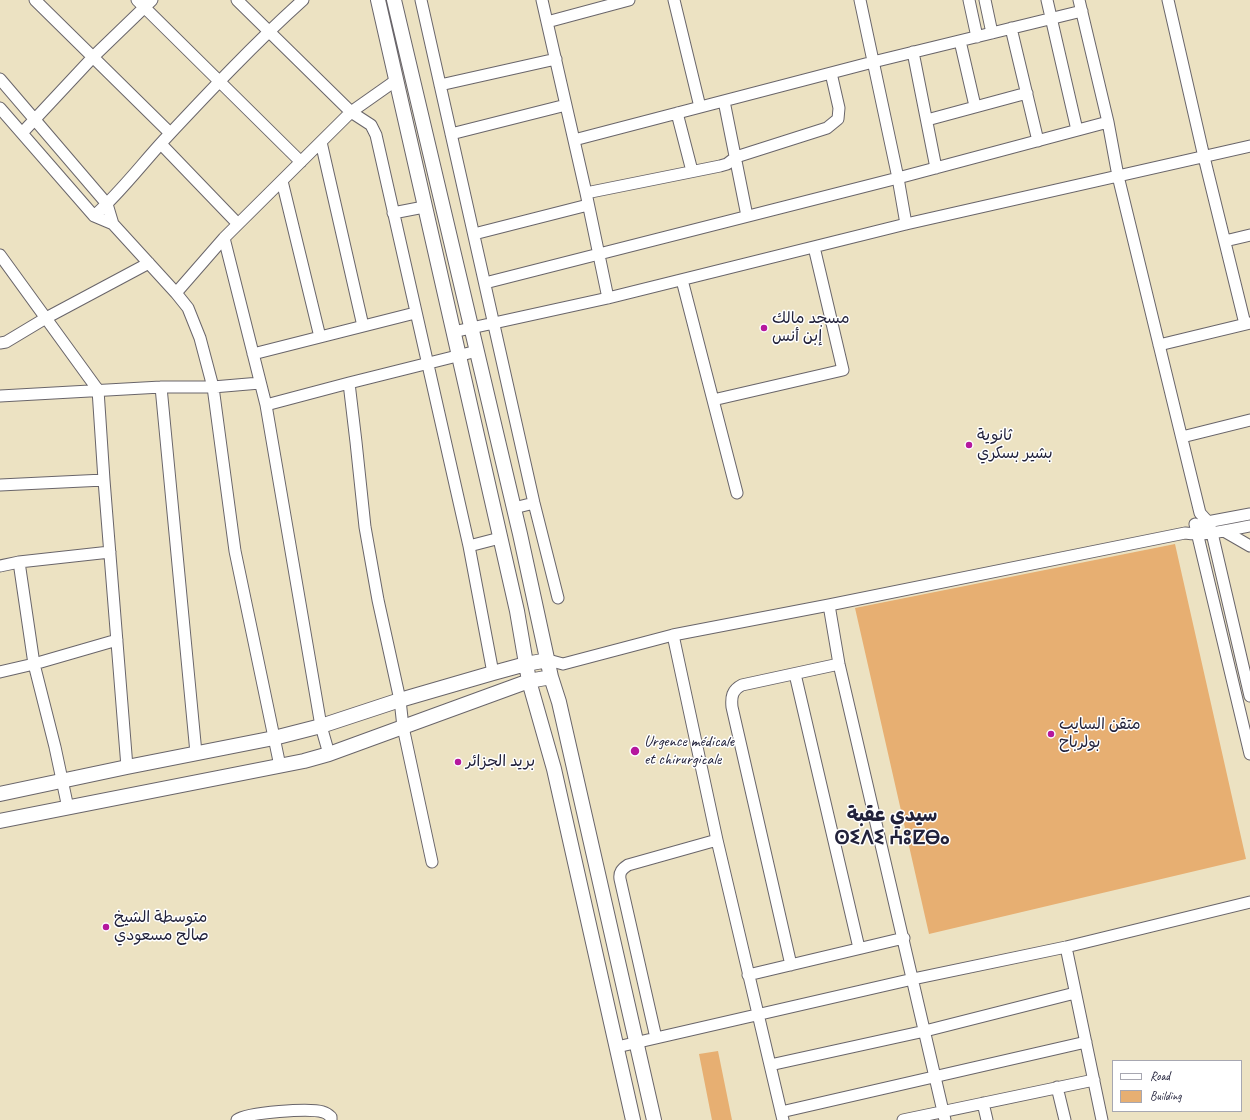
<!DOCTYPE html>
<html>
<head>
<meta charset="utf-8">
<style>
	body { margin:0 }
	#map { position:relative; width:1250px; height:1120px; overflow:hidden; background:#ece2c2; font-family:Caveat,sans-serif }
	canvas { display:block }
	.legend { position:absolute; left:1112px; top:1060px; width:130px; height:52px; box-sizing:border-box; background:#fff; border:1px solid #a7a7b1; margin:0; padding:5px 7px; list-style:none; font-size:12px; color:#22223b }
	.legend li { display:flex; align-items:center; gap:8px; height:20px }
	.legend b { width:20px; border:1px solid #a7a7b1 }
</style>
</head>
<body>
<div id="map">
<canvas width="1250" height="1120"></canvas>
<ul class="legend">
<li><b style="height:5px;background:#fff"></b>Road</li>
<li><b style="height:11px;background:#e7af72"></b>Building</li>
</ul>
</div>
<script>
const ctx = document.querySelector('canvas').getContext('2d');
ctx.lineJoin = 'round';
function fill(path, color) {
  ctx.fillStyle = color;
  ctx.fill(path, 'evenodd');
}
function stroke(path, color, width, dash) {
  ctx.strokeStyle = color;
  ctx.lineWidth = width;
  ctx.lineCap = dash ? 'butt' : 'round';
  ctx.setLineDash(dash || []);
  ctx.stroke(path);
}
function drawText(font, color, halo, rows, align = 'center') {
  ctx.font = font + ' Caveat,"Playpen Sans Arabic","Noto Sans Tifinagh",sans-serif';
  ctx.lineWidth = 3;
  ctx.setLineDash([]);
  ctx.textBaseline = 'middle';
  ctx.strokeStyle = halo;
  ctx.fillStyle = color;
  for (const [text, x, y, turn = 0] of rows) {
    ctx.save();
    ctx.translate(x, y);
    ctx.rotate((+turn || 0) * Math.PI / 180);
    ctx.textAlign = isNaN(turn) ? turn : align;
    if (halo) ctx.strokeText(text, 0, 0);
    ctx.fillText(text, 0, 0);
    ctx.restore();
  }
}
fill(new Path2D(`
	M1175 544 1246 859 929 934 855 608Z
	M718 1051 732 1120H712L699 1054Z`), '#e7af72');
const minor = new Path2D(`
	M35 0 170 133
	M137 0 301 162
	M237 0 351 112 371 125 376 135 469 546 493 673
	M421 0 534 503 558 598
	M542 0 586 193 608 298
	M674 0 700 107
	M860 0 898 178 906 224
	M969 0 977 37
	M985 0 992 33
	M1047 0 1077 130
	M1079 0 1108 122 1118 176 1200 513 1209 523 1212 533 1250 696
	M1168 0 1204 157 1245 324
	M547 22 629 0
	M1011 28 1038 141
	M960 41 975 106
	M913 52 936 168
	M0 79 107 204 113 224
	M440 85 556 59
	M724 101 747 216
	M0 108 94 216 113 224 176 293 188 308 200 338 213 387 235 551 280 766
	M677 113 692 171
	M927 120 1027 93
	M22 133 93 57 152 0
	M451 134 566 105
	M574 140 873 62 1082 11
	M321 142 363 326
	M161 144 238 224
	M282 181 320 337
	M586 193 720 166 727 164 736 157 827 128 838 119 839 108 831 73
	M393 213 424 207
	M94 216C120 193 141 165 164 140 209 92 254 44 303 0
	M474 234 588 205
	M224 238 266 405 321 726 329 754
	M1225 241 1250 235
	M0 255 98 390 104 480 127 767
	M682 280 737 493
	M485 283 898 178 1108 122
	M176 293 224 238 351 112 395 81
	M453 332 608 298 906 224 1250 146
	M0 343 6 342 46 318 149 263
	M1159 345 1250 323
	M253 354 415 313
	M349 383 356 442 365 527 378 600 400 700 403 727 432 862
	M161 387 196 753
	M0 396 161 387H213L260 383
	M713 400 843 370 814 247
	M266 405 349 383 477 351
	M1182 437 1250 420
	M0 485 104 480
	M514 508 534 503
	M1202 523 1250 514
	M1195 524 1250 754
	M1224 531 1250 546
	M469 546 500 538
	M19 562 34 664 55 747 68 808
	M0 566 19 562 110 552
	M829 605 839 664 945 1120
	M673 635 717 840 783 1120
	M548 660 563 664 673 635 829 605 1185 533C1207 536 1228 530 1250 526
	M0 672 34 664 117 640
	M795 674 859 948
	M1066 947 1102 1120
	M791 965 732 707C731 697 732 690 742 685L839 664
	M748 975 904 938
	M656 1038 620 879C619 872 622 869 628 865L717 840
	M617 1047 913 979 1066 947 1250 902
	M770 1065 925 1031 1075 993
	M1057 1087 1065 1120
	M983 1103 987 1120
	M781 1112 1086 1042
	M237 1120C248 1112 310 1108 323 1112 327 1113 329 1115 331 1117V1120
	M903 1120 1094 1080`);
const major = new Path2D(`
	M378 0 517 611 529 681 554 769 633 1120
	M394 0 520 534 551 677 559 702 654 1120
	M0 794 127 767 274 738 321 726 400 700 493 673 526 664 548 660
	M0 821 304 761 329 754 529 681 551 677`);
stroke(minor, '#69656a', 13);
stroke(major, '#69656a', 16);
stroke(minor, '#fff', 11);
stroke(major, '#fff', 14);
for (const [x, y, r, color] of [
	[764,328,4,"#b5179e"],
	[969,445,4,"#b5179e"],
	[1051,734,4,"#b5179e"],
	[635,751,5,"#b5179e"],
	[458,762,4,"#b5179e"],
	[106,927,4,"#b5179e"]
]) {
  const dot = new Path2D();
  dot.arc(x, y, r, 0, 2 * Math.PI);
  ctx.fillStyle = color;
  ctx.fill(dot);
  stroke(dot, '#fff', 1.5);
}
drawText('16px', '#22223b', '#fff', [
	["مسجد مالك",772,319],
	["إبن أنس",772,337],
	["ثانوية",977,436],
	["بشير بسكري",977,454],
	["متقن السايب",1059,725],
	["بولرباح",1059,743],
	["Urgence médicale",644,742],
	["et chirurgicale",644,760],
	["بريد الجزائر",466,762],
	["متوسطة الشيخ",114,918],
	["صالح مسعودي",114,936]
], 'left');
drawText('bold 20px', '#22223b', '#fff', [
	["سيدي عقبة",892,816],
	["ⵙⵉⴷⵉ ⵄⵓⵇⴱⴰ",892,839]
]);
</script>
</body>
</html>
